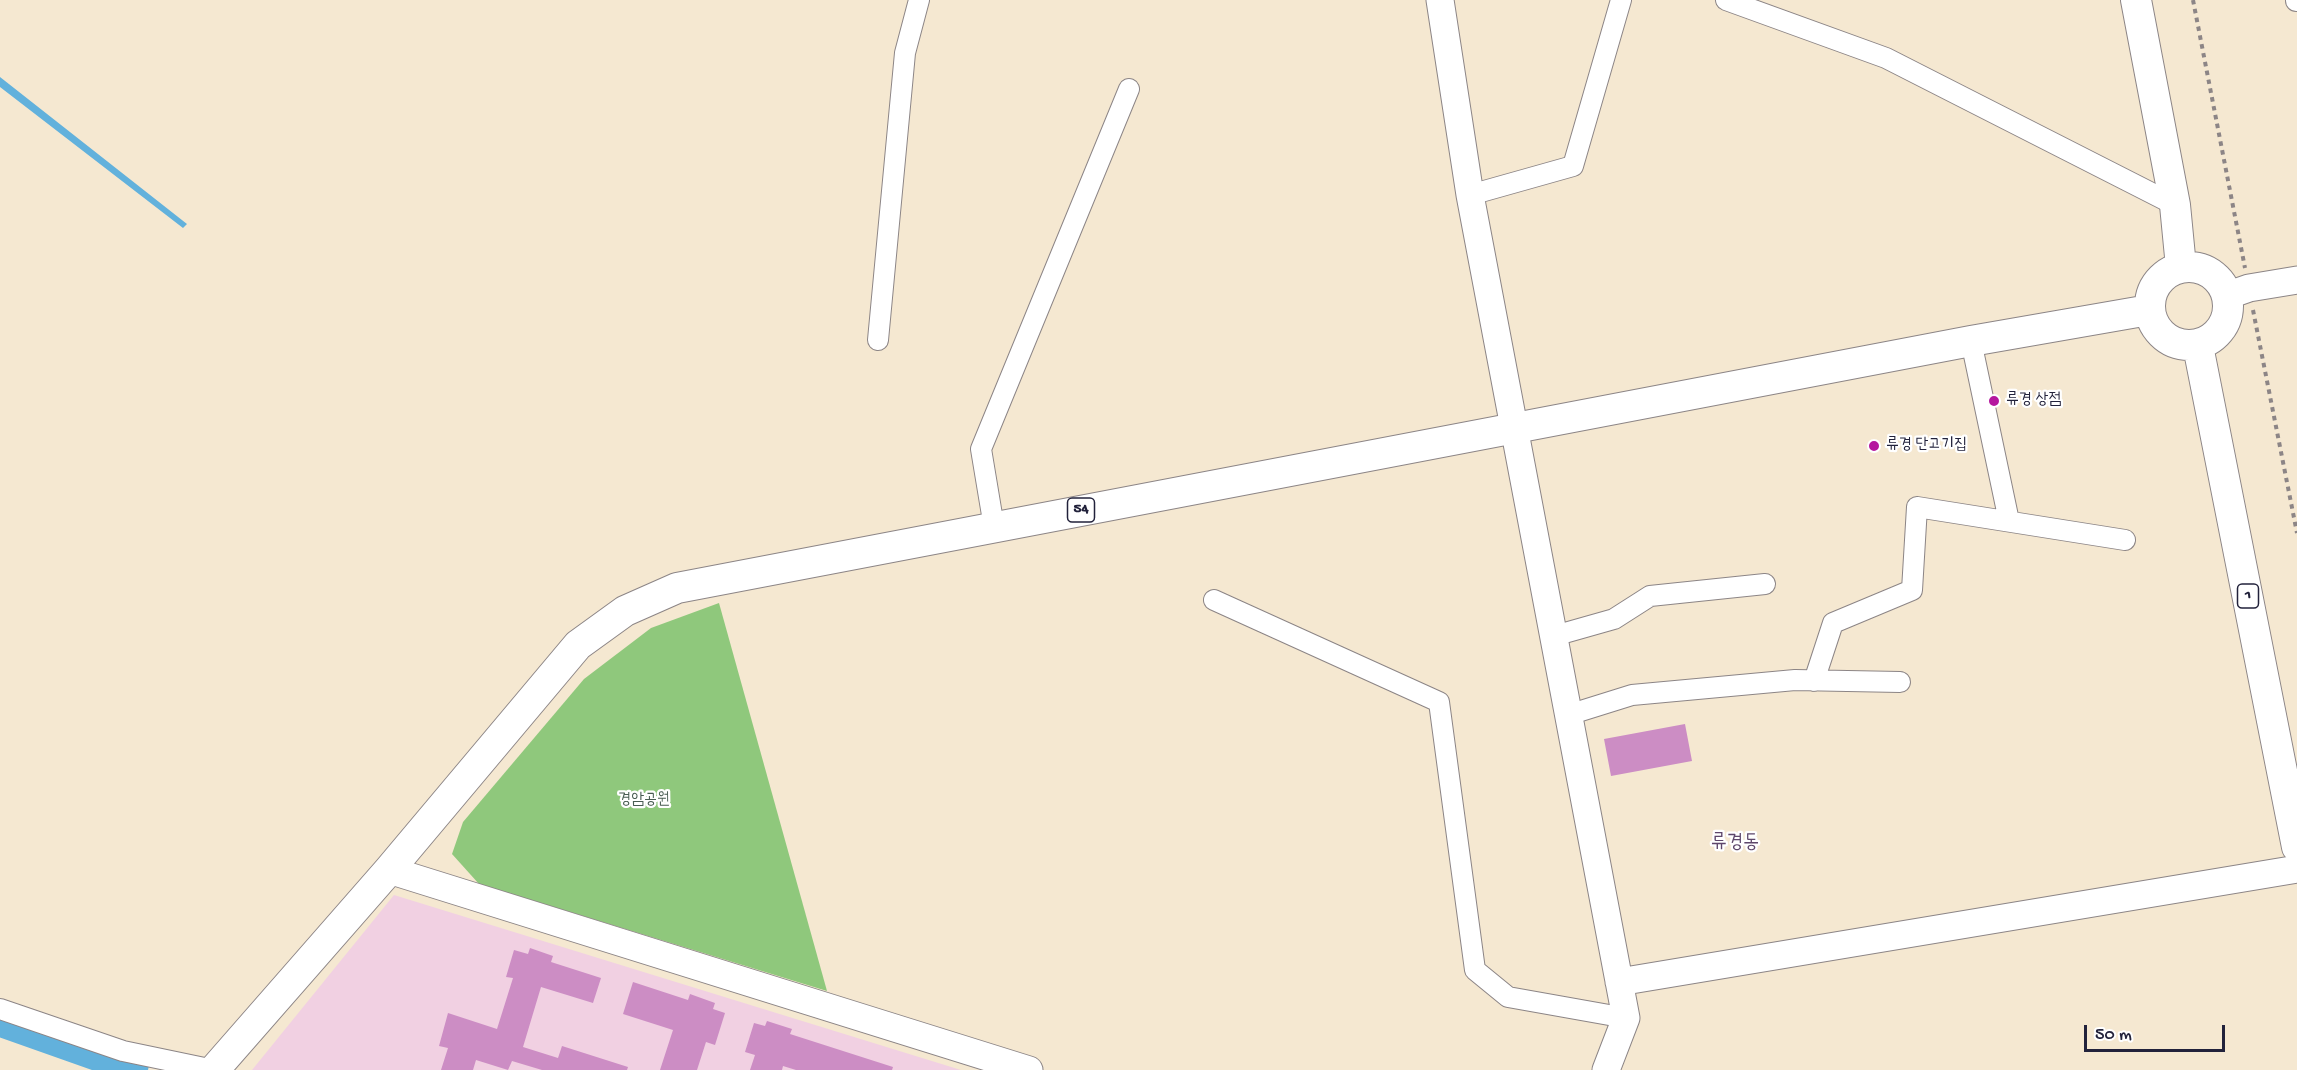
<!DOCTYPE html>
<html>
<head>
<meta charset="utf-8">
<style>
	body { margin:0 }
	#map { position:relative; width:2297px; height:1070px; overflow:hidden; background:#f5e8d1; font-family:"Gochi Hand",sans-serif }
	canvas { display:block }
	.scale { position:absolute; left:2084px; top:1025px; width:141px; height:27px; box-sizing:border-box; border:3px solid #22223b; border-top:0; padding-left:8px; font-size:18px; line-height:21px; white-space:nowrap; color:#22223b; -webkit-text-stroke:4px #fff; paint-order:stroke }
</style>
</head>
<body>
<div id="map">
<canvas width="2297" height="1070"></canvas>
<div class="scale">50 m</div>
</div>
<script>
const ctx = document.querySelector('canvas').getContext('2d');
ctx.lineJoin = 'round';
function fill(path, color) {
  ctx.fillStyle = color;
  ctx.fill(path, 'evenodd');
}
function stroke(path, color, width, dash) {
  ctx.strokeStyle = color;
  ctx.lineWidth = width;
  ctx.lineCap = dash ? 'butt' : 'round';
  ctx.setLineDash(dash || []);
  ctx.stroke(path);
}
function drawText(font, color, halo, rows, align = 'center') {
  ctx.font = font + ' "Gochi Hand","Poor Story",sans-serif';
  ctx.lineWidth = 4.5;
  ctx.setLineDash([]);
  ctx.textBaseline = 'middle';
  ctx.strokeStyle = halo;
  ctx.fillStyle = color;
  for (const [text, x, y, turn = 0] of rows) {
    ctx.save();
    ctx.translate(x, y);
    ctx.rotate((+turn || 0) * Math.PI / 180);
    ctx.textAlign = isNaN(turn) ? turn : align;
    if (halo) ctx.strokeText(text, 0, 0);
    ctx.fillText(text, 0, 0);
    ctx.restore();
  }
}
fill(new Path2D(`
	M394 895 961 1070H252Z`), '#f1d0e2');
fill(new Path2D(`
	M719 603 827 991 479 884 452 854 463 822 584 679 651 628Z`), '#8fc87c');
fill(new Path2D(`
	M0 77 187 224 183 228 0 87Z
	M0 1013 150 1061 148 1070H121L69 1048 0 1025Z`), '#62b1dc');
stroke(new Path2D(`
	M0 1027 122 1070`), '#62b1dc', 20);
fill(new Path2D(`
	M1685 724 1692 761 1611 776 1604 739Z
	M530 948 553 956 551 962 601 978 593 1003 541 987 523 1047 558 1058 562 1046 628 1067 627 1070H542L512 1061 508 1070 476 1060 473 1070H441L448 1048 439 1046 448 1013 497 1029 513 978 506 977 514 950 528 954Z
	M633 982 688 1000 690 994 715 1003 713 1009 725 1013 715 1045 706 1042 697 1070H660L673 1030 623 1014Z
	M767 1021 792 1029 790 1034 893 1067 892 1070H796L783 1066 782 1070H750L755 1055 745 1052 754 1023 765 1026Z`), '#cc8dc4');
const street = new Path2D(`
	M1726 0 1886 58 2175 205
	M2296 0V1
	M1470 195 1573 166 1621 0
	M878 340 905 53 919 0
	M1971 341 2009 521
	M994 527 981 449 1129 89
	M1214 600 1439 702 1475 970 1508 997 1626 1018
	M1554 636 1614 619 1650 596 1765 584
	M1814 681 1833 623 1912 590 1917 507 2125 540
	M1568 715 1632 695 1795 680 1900 682
	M0 1009 123 1051 214 1070`);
const secondary = new Path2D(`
	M1440 0 1470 195 1626 1018 1606 1070
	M2229 295 2249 288 2297 280
	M389 870 1029 1070
	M1619 982 2297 869`);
const primary = new Path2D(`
	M2136 0 2175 205 2181 267
	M2150 306a39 39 0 1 1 78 0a39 39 0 1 1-78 0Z
	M2198 346 2297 847
	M214 1070 389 870 578 645 625 611 677 588 1971 341 2149 310`);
stroke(street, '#8c8586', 22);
stroke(secondary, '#8c8586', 29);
stroke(primary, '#8c8586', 32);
stroke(new Path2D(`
	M2193 0 2245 268
	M2253 310 2297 533`), '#8c8586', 4, [4.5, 4.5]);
stroke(street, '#fff', 20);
stroke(secondary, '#fff', 27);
stroke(primary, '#fff', 30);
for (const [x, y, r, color] of [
	[1994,401,6,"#b5179e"],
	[1874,446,6,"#b5179e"]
]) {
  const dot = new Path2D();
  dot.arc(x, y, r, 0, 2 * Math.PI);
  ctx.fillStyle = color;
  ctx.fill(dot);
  stroke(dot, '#fff', 2);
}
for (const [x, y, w] of [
	[1081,510,27],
	[2248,596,21]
]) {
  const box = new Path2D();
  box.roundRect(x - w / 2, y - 12, w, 24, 4.5);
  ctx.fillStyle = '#fff';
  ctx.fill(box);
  stroke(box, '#22223b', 1.5);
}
drawText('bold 15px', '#22223b', null, [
	["54",1081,510],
	["1",2248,596]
]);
drawText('16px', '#22223b', '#fff', [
	["류경 상점",2006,401],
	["류경 단고기집",1886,446]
], 'left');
drawText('16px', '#485c52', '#fff', [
	["경암공원",644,801]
]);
drawText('20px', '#5e476b', '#fff', [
	["류경동",1735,844]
]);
</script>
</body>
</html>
